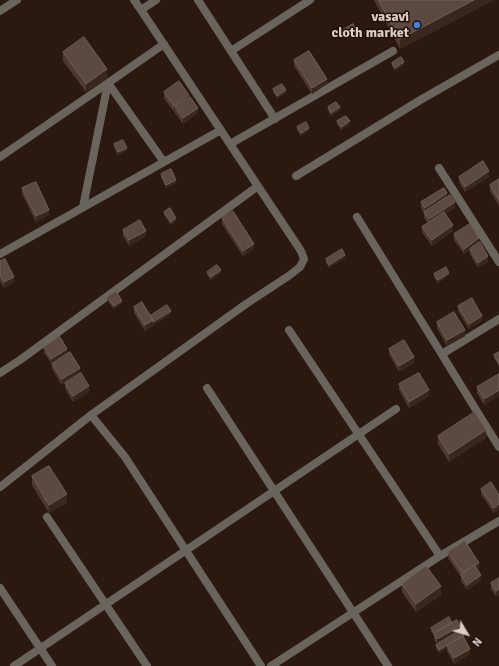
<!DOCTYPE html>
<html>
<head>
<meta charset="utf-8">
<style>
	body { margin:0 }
	#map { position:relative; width:499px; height:666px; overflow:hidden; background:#2b1911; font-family:Signika,sans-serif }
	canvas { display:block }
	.north { position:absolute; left:447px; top:614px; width:40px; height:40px; -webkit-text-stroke:3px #210f08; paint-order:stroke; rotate:128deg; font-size:11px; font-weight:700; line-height:16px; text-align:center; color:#dbcec9 }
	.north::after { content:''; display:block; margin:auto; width:14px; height:18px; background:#dbcec9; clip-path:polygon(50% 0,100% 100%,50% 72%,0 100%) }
</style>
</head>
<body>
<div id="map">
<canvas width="499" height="666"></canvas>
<div class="north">N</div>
</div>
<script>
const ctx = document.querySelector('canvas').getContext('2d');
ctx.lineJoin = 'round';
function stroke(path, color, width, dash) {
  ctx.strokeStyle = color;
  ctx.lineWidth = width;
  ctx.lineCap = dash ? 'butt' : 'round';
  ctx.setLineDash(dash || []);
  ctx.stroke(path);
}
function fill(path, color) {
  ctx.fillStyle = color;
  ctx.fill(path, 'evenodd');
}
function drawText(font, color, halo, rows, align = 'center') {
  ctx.font = font + ' Signika,sans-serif';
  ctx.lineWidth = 3;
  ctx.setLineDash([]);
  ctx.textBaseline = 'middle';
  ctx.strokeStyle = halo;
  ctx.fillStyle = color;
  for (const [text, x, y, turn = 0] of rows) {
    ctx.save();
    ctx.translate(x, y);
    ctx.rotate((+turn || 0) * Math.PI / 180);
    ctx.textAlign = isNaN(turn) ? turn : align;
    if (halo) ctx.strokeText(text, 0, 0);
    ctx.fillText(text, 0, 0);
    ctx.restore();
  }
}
stroke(new Path2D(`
	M134 0 141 10 156 0
	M198 0 275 119
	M0 11 17 0
	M231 51 310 0
	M230 144 393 51
	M0 157 108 83 164 162
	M439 168 499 262
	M296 176 422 99 499 55
	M83 207 108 83 164 44
	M357 217 499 447
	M0 254 221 130
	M289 330 440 556
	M442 354 499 319
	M0 373 20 360 258 186
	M207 388 388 666
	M91 415 125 457 261 666
	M0 487 91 415 246 304 290 275 300 267 304 259 301 251 141 10
	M47 517 147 666
	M0 588 52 666
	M14 666 396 409
	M271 666 440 556 499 521`), '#6a655c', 8);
fill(new Path2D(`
	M374 0H494L400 49Z
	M343 30 357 32 347 39 343 33Z
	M63 52 107 78 86 92 63 61Z
	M294 60 327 84 312 94 294 66Z
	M392 63 404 65 395 71 392 66Z
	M273 89 286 93 277 98 273 92Z
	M164 92 189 97 198 113 183 124 175 113V111L174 112 164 98Z
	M328 107 340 110 331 116 328 110Z
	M337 121 350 124 341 130 337 124Z
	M297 127 309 131 301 136 297 130Z
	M114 144 127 150 118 155 114 147Z
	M161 174 176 183 166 188 161 177Z
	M459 177H489L465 192 459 182Z
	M499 179V206L490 191V185Z
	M22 188 49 215 36 222 22 194Z
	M447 197 455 208 446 214 453 231 432 246 422 232V227L428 223 424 218V213L421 208V202Z
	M164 212 176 221 171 225 164 215Z
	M222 218 254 249 243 256 222 224Z
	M123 230 146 236 129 246 123 236Z
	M454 234 479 243 488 262 478 268 470 254V250L464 254 454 240Z
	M345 258 329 268 326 262V259Z
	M0 261 14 282 4 288 0 281Z
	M207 272 221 273 211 280 207 275Z
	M434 274 449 275 438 283 434 277Z
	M107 297 122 303 114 309 107 300Z
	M458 306 482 321 469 329 458 311Z
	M134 307 150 316 171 314 153 325V324V326L145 331 134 313Z
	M437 322 465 336 447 346 437 328Z
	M44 347 67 354 80 374 62 385 52 369V364L44 353Z
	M389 349 414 363 399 372 389 354Z
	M499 352V366L494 358V355Z
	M499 374V396L484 405 477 393V387Z
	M65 383 89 392 73 402 65 389Z
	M399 384 429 396 409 408 399 390Z
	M438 436 486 438 449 462 438 444Z
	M32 476 67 503 49 513 32 485Z
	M481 489 499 495 494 513 481 494Z
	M448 552 479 568 477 569 481 581 467 590 461 581V577L448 558Z
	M499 578V595L496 597 491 589V583Z
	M402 584 441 595 416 612 402 592Z
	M452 623 460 631 464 638 470 654 454 664 447 651V648L439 653 436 648 437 644 434 639V636L431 631V628Z`), '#4d3930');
fill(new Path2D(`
	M474 0H494L400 49V39Z
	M357 30V32L347 39V36Z
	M404 62V65L395 71V68Z
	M107 69V78L86 92V84Z
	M327 79V84L312 94V88Z
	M286 90V93L277 98V96Z
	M189 95V101L175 107V111L174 112V106Z
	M340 107V110L331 116V113Z
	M198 108V113L183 124V118Z
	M350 121V124L341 130V127Z
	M309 128V131L301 136V133Z
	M127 148V150L118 155V152Z
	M489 171V177L465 192V187Z
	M176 180V183L166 188V185Z
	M447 193V199L425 214V208Z
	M455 202V208L429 225V219Z
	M49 210V215L36 222V216Z
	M176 218V221L171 225V222Z
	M453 225V231L432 246V240Z
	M146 231V236L129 246V240Z
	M479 238V244L470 249V250L464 254V249Z
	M254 244V249L243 256V251Z
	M345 255V258L329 268V265Z
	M488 256V262L478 268V263Z
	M221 270V273L211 280V277Z
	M449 273V275L438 283V280Z
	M14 277V282L4 288V282Z
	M122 301V303L114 309V306Z
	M171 311V314L153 325V322Z
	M482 316V321L469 329V324Z
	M153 320V326L145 331V325Z
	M465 330V336L447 346V340Z
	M67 349V354L51 364V359Z
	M414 357V363L399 372V366Z
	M80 368V374L62 385V379Z
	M89 386V392L73 402V396Z
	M429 390V396L409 408V402Z
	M499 390V396L484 405V399Z
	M486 430V438L449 462V454Z
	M67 494V503L49 513V505Z
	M499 504V510L494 513V508Z
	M479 563V568L463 579 462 578V573Z
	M481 575V581L467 590V585Z
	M441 586V595L416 612V604Z
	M499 589V595L496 597V591Z
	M460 626V631L437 645V639Z
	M464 635V638L447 646V648L439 653V650Z
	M470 649V654L454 664V658Z`), '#39261d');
const building = new Path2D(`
	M379 0H474L400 39Z
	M353 24 357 30 347 36 343 30Z
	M84 37 107 69 86 84 63 52Z
	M309 51 327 79 312 88 294 60Z
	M401 57 404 62 395 68 392 63Z
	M179 81 189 95 174 106 164 92Z
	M282 84 286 90 277 96 273 89Z
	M190 97 198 108 183 118 175 107Z
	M336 102 340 107 331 113 328 107Z
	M346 116 350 121 341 127 337 121Z
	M306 122 309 128 301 133 297 127Z
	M123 140 127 148 118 152 114 144Z
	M483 161 489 171 465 187 459 177Z
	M171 169 176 180 166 185 161 174Z
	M499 179V200L490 185Z
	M36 182 49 210 36 216 22 188Z
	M444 188 447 193 425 208 421 202Z
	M450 195 455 202 429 219 424 212Z
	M170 208 176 218 171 222 164 212Z
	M233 211 254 244 243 251 222 218Z
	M444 212 453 225 432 240 422 227Z
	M140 220 146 231 129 240 123 230Z
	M470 224 479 238 464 249 454 234Z
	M480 242 488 256 478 263 470 249Z
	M342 249 345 255 329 265 326 259Z
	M5 259 14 277 4 282 0 275V261Z
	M217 265 221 270 211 277 207 272Z
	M446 267 449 273 438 280 434 274Z
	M116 291 122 301 114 306 107 297Z
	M472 298 482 316 469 324 458 306Z
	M142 302 153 320 145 325 134 307Z
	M167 305 171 311 153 322 150 316Z
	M454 312 465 330 447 340 437 322Z
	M60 337 67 349 51 359 44 347Z
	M404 340 414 357 399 366 389 349Z
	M70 352 80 368 62 379 52 364Z
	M499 352V364L494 355Z
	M81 373 89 386 73 396 65 383Z
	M419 373 429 390 409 402 399 384Z
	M499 374V390L484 399 477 387Z
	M475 412 486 430 449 454 438 436Z
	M49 466 67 494 49 505 32 476Z
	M491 482 499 495V504L494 508 481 489Z
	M465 541 479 563 462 573 448 552Z
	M426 566 441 586 416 604 402 584Z
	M475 566 481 575 467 585 461 575Z
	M499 578V589L496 591 491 583Z
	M449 617 452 623 434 633 431 628Z
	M457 620 460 626 437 639 434 634Z
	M461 630 464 635 439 650 436 645Z
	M463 636 470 649 454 658 447 646Z`);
fill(building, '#5c4941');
stroke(building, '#705e56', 1);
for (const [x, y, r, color] of [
	[417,25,4,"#3f7fe0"]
]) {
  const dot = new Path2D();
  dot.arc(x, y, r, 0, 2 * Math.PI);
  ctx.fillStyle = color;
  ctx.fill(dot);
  stroke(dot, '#210f08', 1.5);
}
drawText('bold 14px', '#dbcec9', '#210f08', [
	["vasavi",409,17],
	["cloth market",409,33]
], 'right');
</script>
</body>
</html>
